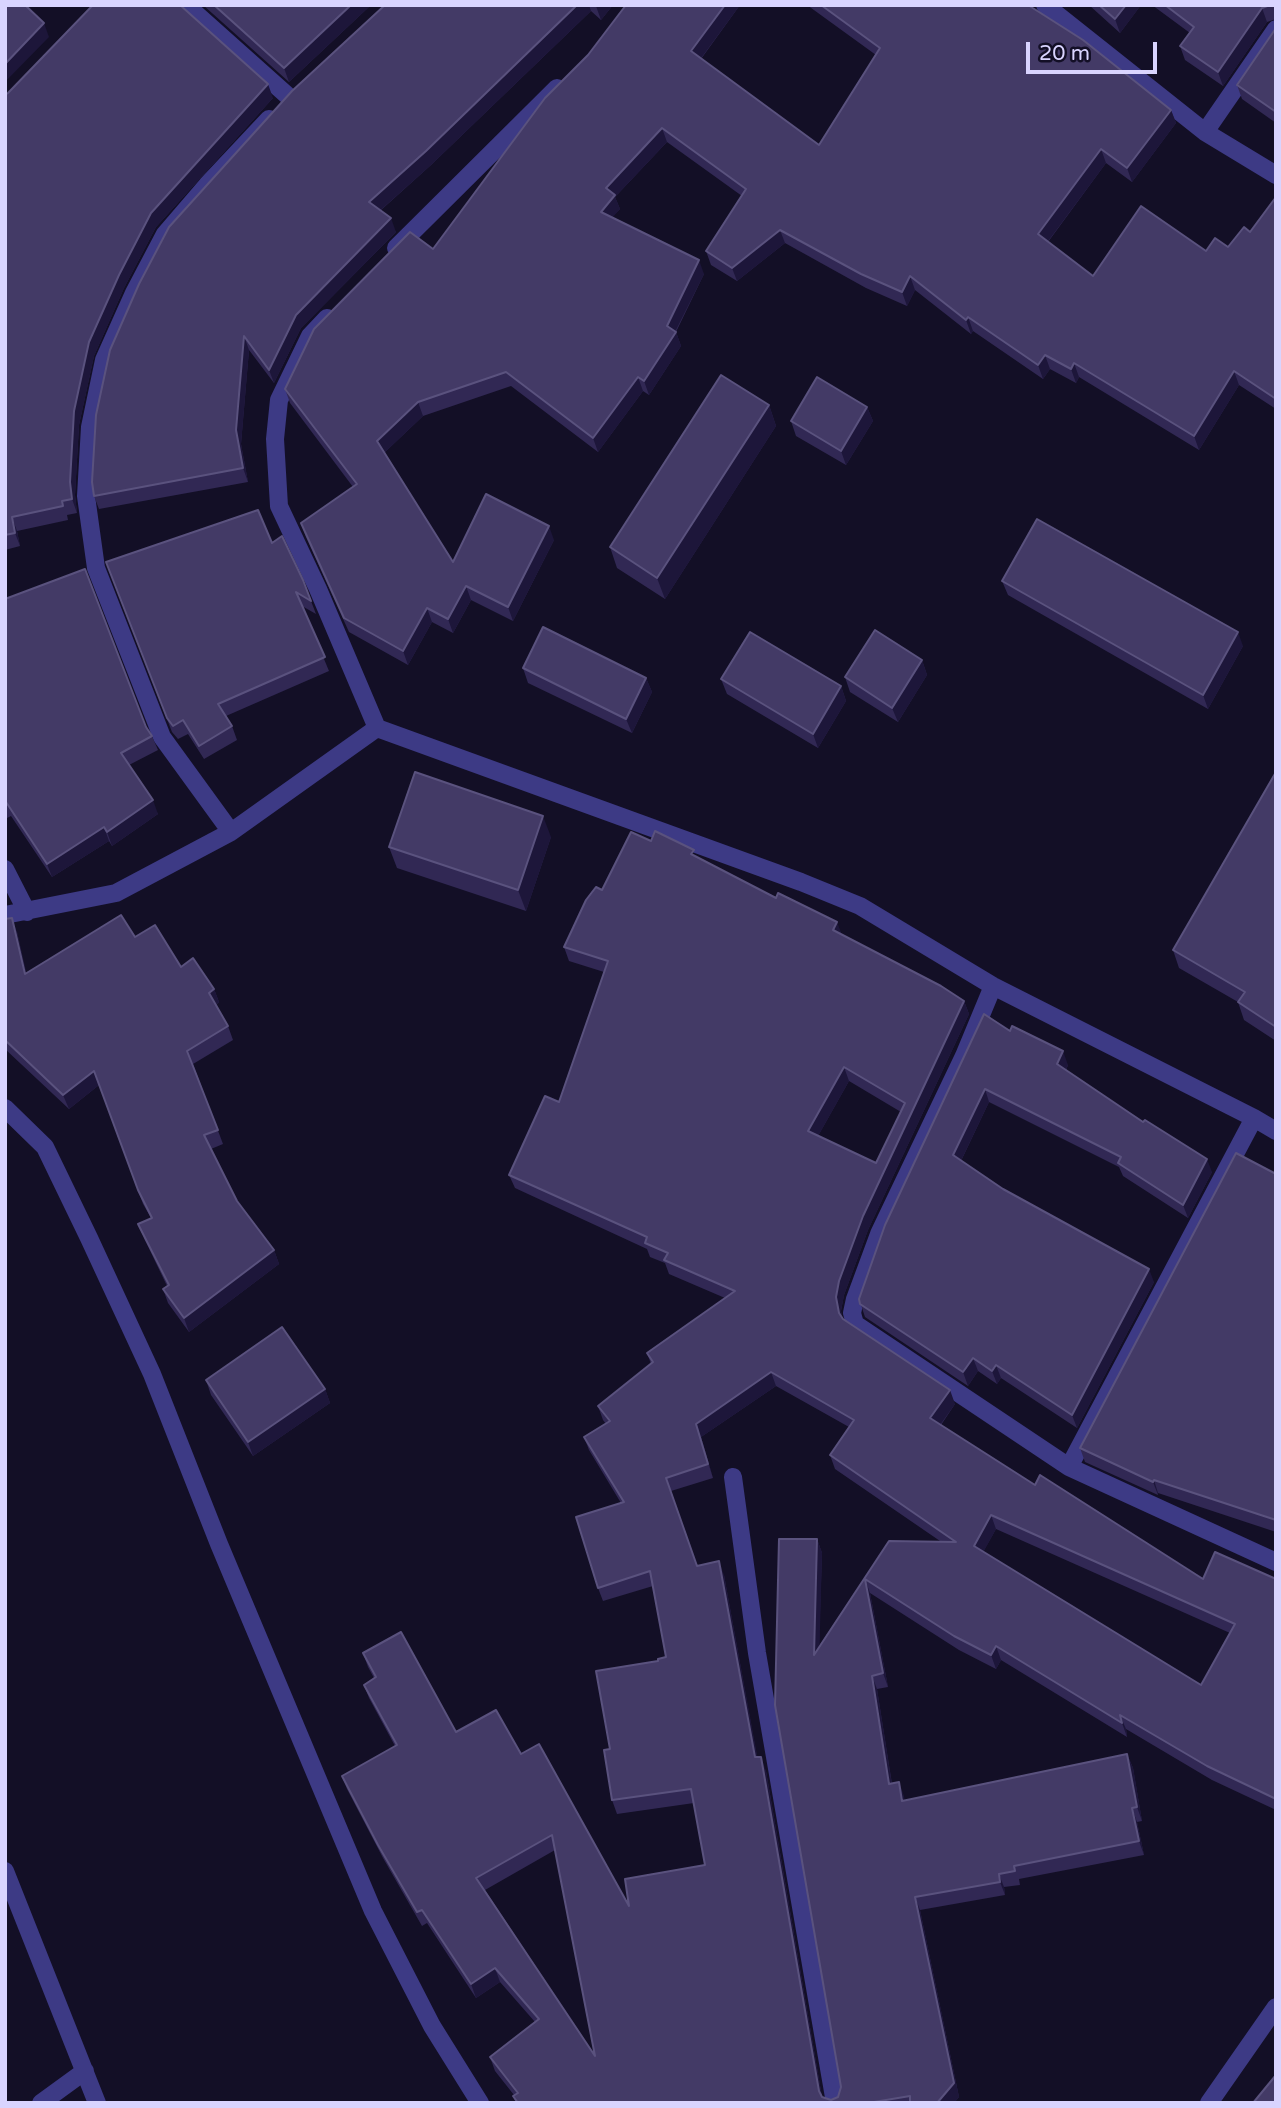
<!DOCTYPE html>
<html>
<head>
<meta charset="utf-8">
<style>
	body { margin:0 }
	#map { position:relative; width:1281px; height:2108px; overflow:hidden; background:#130f26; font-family:"Varela Round",sans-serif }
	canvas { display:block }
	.frame { position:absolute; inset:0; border:7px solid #d9d4ff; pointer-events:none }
	.scale { position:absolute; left:1026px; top:42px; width:131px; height:32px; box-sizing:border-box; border:4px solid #d9d4ff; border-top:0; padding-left:9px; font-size:21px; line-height:24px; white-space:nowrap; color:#d9d4ff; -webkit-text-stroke:5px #130f26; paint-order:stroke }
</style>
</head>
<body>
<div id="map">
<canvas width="1281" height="2108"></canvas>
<div class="frame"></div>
<div class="scale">20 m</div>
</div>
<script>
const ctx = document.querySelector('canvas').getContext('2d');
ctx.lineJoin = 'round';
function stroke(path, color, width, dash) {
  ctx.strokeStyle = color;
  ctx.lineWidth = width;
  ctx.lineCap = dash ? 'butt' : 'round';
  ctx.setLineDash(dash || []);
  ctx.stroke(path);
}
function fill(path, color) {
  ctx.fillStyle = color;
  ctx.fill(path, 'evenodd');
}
stroke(new Path2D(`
	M186 5 289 97
	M1045 5 1205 132 1276 175
	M1205 132 1276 29
	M396 248 557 88
	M327 318 310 336 279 400 275 439 279 506 318 589 377 728 801 882 860 906 993 986 1254 1118 1276 1131
	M231 832 162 737 96 568 86 496 90 427 104 360 134 293 165 234 207 185 269 119
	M5 869 27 912
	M5 915 116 893 231 832 377 728
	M993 986 964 1056 879 1234 855 1299 852 1313 855 1324 1069 1467 1276 1562
	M5 1108 45 1147 89 1238 152 1374 219 1544 373 1911 432 2026 480 2103
	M1069 1467 1254 1118
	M733 1477 757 1653 835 2103
	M5 1871 97 2103
	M41 2103 85 2071
	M1209 2103 1276 2007`), '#3d3a85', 18);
fill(new Path2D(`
	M203 5H371L289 82Z
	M385 5H613L601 20 591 11 431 165 380 211 396 232 301 328 274 383 249 350 241 444 248 482 99 509 94 496Z
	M626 5H740L701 59 819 145 876 55 807 5H1028L1171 110 1176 123 1132 182 1106 163 1048 242 1093 276 1228 247 1250 232 1276 197V409L1239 385 1199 450 1079 377 1076 383 1050 369 1043 379 973 331 971 334 915 290 907 306 866 288 785 243 737 281 711 265 706 251 742 196 667 142 615 197 620 209 612 217 704 274 676 332 681 346 649 395 643 391 598 452 511 386 423 416 384 453 453 562 554 540 513 621 471 600 453 633 432 622 408 665 349 632 306 537 301 523 353 487 290 403 285 389 433 249 588 55Z
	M1089 5H1141L1120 33Z
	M1152 5H1276V19L1267 22 1223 86 1185 60 1180 46 1190 33Z
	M1276 28V123L1242 99 1237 85Z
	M5 95 273 98 156 227 124 288 94 356 79 425 75 495 77 513 67 515 68 520 17 531 20 546 5 550Z
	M769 405 776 426 665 599 617 568 610 547Z
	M867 407 873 421 846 465 796 436 791 421Z
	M272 543 311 601 316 614 302 606 329 671 226 716 232 726 237 740 204 759 188 734 178 739 172 732 106 562Z
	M1002 581 1243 646 1208 709 1008 595Z
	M5 599 146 727 152 736 158 750 129 765 158 814 112 846 109 841 52 877 11 816 5 819Z
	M922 660 927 675 898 722 850 692 845 677Z
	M523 668 646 678 652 692 632 733 528 683Z
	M721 679 841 686 846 701 818 748 727 694Z
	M1276 772V1041L1244 1020 1238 1002 1179 968 1173 950Z
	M551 837 526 911 397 868 389 847Z
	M651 841 696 857 964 1001 969 1014 868 1230 844 1295 841 1311 842 1318 955 1404 941 1425 1035 1485 1203 1579H1276V1810L1212 1780 1126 1729 1127 1737 1001 1660 996 1669 959 1650 870 1593 888 1687 877 1689 892 1784 899 1782 904 1801 1127 1754 1133 1768 1142 1821 1137 1822 1144 1855 1019 1879 1020 1885 1004 1887 1005 1895 920 1910 959 2097 954 2103H516L513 2096 514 2095 495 2071 490 2057 535 2022 500 1982 476 1998 427 1923 422 1926 383 1858 347 1789 342 1776 395 1746 369 1698 364 1685 374 1678 368 1667 363 1653 456 1732 521 1754 629 1906 705 1865 694 1803 617 1814 612 1800 610 1749 658 1661 666 1657 653 1586 603 1601 598 1588 621 1503 589 1450 584 1437 606 1424 603 1420 598 1406 651 1364 647 1353 725 1298 669 1274 665 1263 650 1257 647 1249 515 1188 509 1175 559 1102 604 972 569 961 564 947 602 890ZM849 1081 901 1112 876 1163 818 1136ZM776 1386 849 1427 830 1455 835 1469 940 1541H889L819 1646 822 1553 817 1539 775 1705 841 2087 838 2097 831 2100 822 2097 766 1771 757 1757 724 1575 697 1565 671 1491 713 1478 701 1437ZM996 1529 1230 1633 1201 1685 983 1552ZM555 1850 595 2056 485 1890Z
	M5 919 17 932 26 973 135 937 214 989 219 1002 216 1005 228 1026 233 1040 193 1064 223 1144 211 1149 237 1201 274 1250 279 1264 189 1332 168 1303 163 1289 167 1286 144 1238 138 1224 151 1218 143 1204 99 1085 69 1109 5 1049Z
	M1010 1031 1068 1065 1066 1070 1212 1172 1188 1218 1123 1176 1119 1167 989 1102 961 1161 1003 1189 1154 1282 1077 1428 1001 1378 997 1384 978 1371 968 1386 865 1317 859 1299Z
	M1276 1174V1532L1158 1493V1495L1085 1462 1080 1448Z
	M206 1380 325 1389 330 1403 253 1456 211 1395Z`), '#312854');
fill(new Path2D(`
	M351 5H371L289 82 284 68Z
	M577 5H589L591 11 431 165 374 216 369 202Z
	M597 5H613L601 20 596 6Z
	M725 5H740L696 65 691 51Z
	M1126 5H1141L1120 33 1115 19Z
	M1262 8 1267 22 1223 86 1218 72Z
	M44 23 49 37 5 82V64Z
	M268 84 273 98 156 227 124 288 94 356 79 425 75 495 77 513 72 499 70 482 74 411 89 342 119 275 151 213Z
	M1171 110 1176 123 1132 182 1127 168Z
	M662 128 667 142 615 197 620 209 606 225 601 212 606 188Z
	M1101 149 1106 163 1043 248 1038 234Z
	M391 218 396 232 301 328 274 383 269 370 296 315Z
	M780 230 785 243 737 281 732 268Z
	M699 260 704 274 672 338 676 332 681 346 649 395 644 381 667 326Z
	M910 276 915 290 907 306 902 292Z
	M968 317 973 331 971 334 966 320Z
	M244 336 249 350 241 444 248 482 243 468 236 430Z
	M1045 355 1050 369 1043 379 1038 365Z
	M1074 363 1079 377 1076 383 1071 369Z
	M1234 371 1239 385 1199 450 1194 436Z
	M638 377 643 391 598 452 593 438Z
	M418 402 423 416 382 455 377 441Z
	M769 405 776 426 665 599 657 578Z
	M867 407 873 421 846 465 841 451Z
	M12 517 17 531 20 546 15 533Z
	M549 526 554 540 513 621 508 607Z
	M466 586 471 600 453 633 448 619Z
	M427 608 432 622 408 665 403 651Z
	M1238 632 1243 646 1208 709 1203 695Z
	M922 660 927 675 898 722 892 708Z
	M646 678 652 692 632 733 626 719Z
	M841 686 846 701 818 748 813 734Z
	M153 800 158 814 112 846 107 832Z
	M543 816 551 837 526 911 518 890Z
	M104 827 109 841 52 877 47 864Z
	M12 918 17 932 30 988 25 974Z
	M837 922 842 935 833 930Z
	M214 989 219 1002 214 1007 209 993Z
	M964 1001 969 1014 868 1230 844 1295 841 1311 844 1327 839 1313 836 1297 839 1281 863 1216Z
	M1063 1051 1068 1065 1062 1078 1057 1064Z
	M844 1067 849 1081 813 1145 808 1131Z
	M94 1071 99 1085 69 1109 63 1095Z
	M985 1089 989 1102 957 1169 953 1155Z
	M1207 1159 1212 1172 1188 1218 1183 1205Z
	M274 1250 279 1264 189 1332 184 1318Z
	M1149 1269 1154 1282 1077 1428 1072 1415Z
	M973 1358 978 1371 968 1386 963 1372Z
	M996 1365 1001 1378 997 1384 992 1371Z
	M771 1372 776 1386 701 1437 713 1478 696 1424Z
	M325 1389 330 1403 253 1456 248 1442Z
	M950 1390 955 1404 935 1432 930 1418Z
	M1154 1480 1158 1493V1495L1153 1482Z
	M991 1515 996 1529 979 1560 974 1546Z
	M817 1539 822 1553 819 1668 814 1655Z
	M719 1561 724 1575 760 1771 755 1757Z
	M865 1579 870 1593 888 1687 883 1673Z
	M996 1646 1001 1660 996 1669 991 1655Z
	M872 1676 877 1689 894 1798 889 1784Z
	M1120 1715 1126 1729 1127 1737 1122 1723Z
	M1127 1754 1133 1768 1142 1821 1137 1807Z
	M761 1757 766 1771 823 2103 819 2091Z
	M899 1782 904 1796 907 1815 902 1801Z
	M1132 1808 1137 1822 1144 1855 1139 1841Z
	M999 1874 1004 1887 1005 1895 1000 1882Z
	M915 1897 920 1910 959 2097 954 2103H937Z
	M495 1968 500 1982 476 1998 471 1984Z`), '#1d163a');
const building = new Path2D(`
	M5 5H25L44 23 5 64Z
	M93 5H180L268 84 151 213 119 275 89 342 74 411 70 482 72 499 62 501 63 506 12 517 15 533 5 535V95L8 93Z
	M214 5H351L284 68Z
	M385 5H577L426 151 369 202 391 218 296 315 269 370 244 336 236 430 243 468 94 496 92 482 96 415 110 350 139 284 169 227 292 91Z
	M626 5H725L691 51 819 145 880 48 821 5H1028L1083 40 1171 110 1127 168 1101 149 1038 234 1093 276 1141 206 1206 251 1215 238 1228 247 1244 227 1250 232 1276 197V399L1234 371 1194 436 1074 363 1071 369 1045 355 1038 365 968 317 966 320 910 276 902 292 861 274 780 230 732 268 706 251 746 189 662 128 606 188 615 195 601 212 699 260 667 326 676 332 644 381 638 377 593 438 506 372 418 402 377 441 453 562 486 494 549 526 508 607 466 586 448 619 427 608 403 651 344 618 301 523 357 484 285 389 314 329 410 232 433 249 545 98 588 55Z
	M1099 5H1126L1115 19Z
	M1165 5H1270L1262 8 1218 72 1180 46 1194 27Z
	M1276 28V112L1237 85Z
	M721 375 769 405 657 578 610 547Z
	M817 377 867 407 841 451 791 421Z
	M258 510 272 543 282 536 303 580 311 601 296 592 325 657 218 704 232 726 199 746 183 720 173 726 167 718 106 562Z
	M1037 519 1238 632 1203 695 1002 581Z
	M85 569 146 727 152 736 121 753 153 800 107 832 104 827 47 864 6 802 5 803V599Z
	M543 627 646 678 626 719 523 668Z
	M875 630 922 660 892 708 845 677Z
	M750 632 841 686 813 734 721 679Z
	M415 772 543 816 518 890 389 847Z
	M1276 772V1027L1238 1002 1245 992 1173 950Z
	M655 831 694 850 691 854 776 898 778 893 837 922 833 930 941 986 964 1001 863 1216 839 1281 836 1297 839 1313 843 1319 950 1390 930 1418 1035 1485 1040 1475 1203 1579 1215 1552 1276 1579V1799L1207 1766 1120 1715 1122 1723 996 1646 991 1655 954 1636 865 1579 883 1673 872 1676 889 1784 899 1782 902 1801 1127 1754 1137 1807 1132 1808 1139 1841 1014 1866 1015 1871 999 1874 1000 1882 915 1897 954 2083 937 2103H910V2096L868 2103H518L513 2096 518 2093 490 2057 539 2019 495 1968 471 1984 422 1910 417 1912 378 1845 342 1776 397 1745 364 1685 376 1677 363 1653 401 1632 456 1732 496 1710 521 1754 539 1744 629 1906 625 1879 705 1865 691 1789 612 1800 604 1750 610 1749 596 1671 658 1661V1659L666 1657 650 1571 598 1588 576 1517 624 1502 584 1437 610 1421 598 1406 653 1362 647 1353 735 1291 664 1260 668 1253 645 1243 647 1237 509 1175 545 1096 559 1102 608 961 564 947 586 900 596 887 602 890 631 832 651 841ZM844 1067 905 1103 876 1163 808 1131ZM771 1372 854 1420 830 1455 956 1542 889 1541 814 1655 817 1539H779L775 1705 841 2087 838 2097 831 2100 822 2097 819 2091 761 1757H755L719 1561 697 1566 666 1478 708 1464 696 1424ZM991 1515 1235 1624 1201 1685 974 1546ZM552 1835 595 2056 476 1878Z
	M121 915 135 937 155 925 181 967 193 958 214 989 209 993 228 1026 187 1051 218 1130 204 1135 237 1201 274 1250 184 1318 163 1289 169 1285 138 1224 152 1218 138 1190 94 1071 63 1095 5 1040V919L12 918 25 974Z
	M984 1014 1010 1031 1012 1026 1063 1051 1057 1064 1143 1122 1145 1120 1207 1159 1183 1205 1118 1163 1121 1157 985 1089 953 1155 1003 1189 1149 1269 1072 1415 996 1365 992 1371 973 1358 963 1372 860 1304 859 1299 885 1225Z
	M1236 1153 1276 1174V1520L1154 1480 1153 1482 1080 1448Z
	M282 1327 325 1389 248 1442 206 1380Z
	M1276 2075V2103H1253Z`);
fill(building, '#433a66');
stroke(building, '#5a527e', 2);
</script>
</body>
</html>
